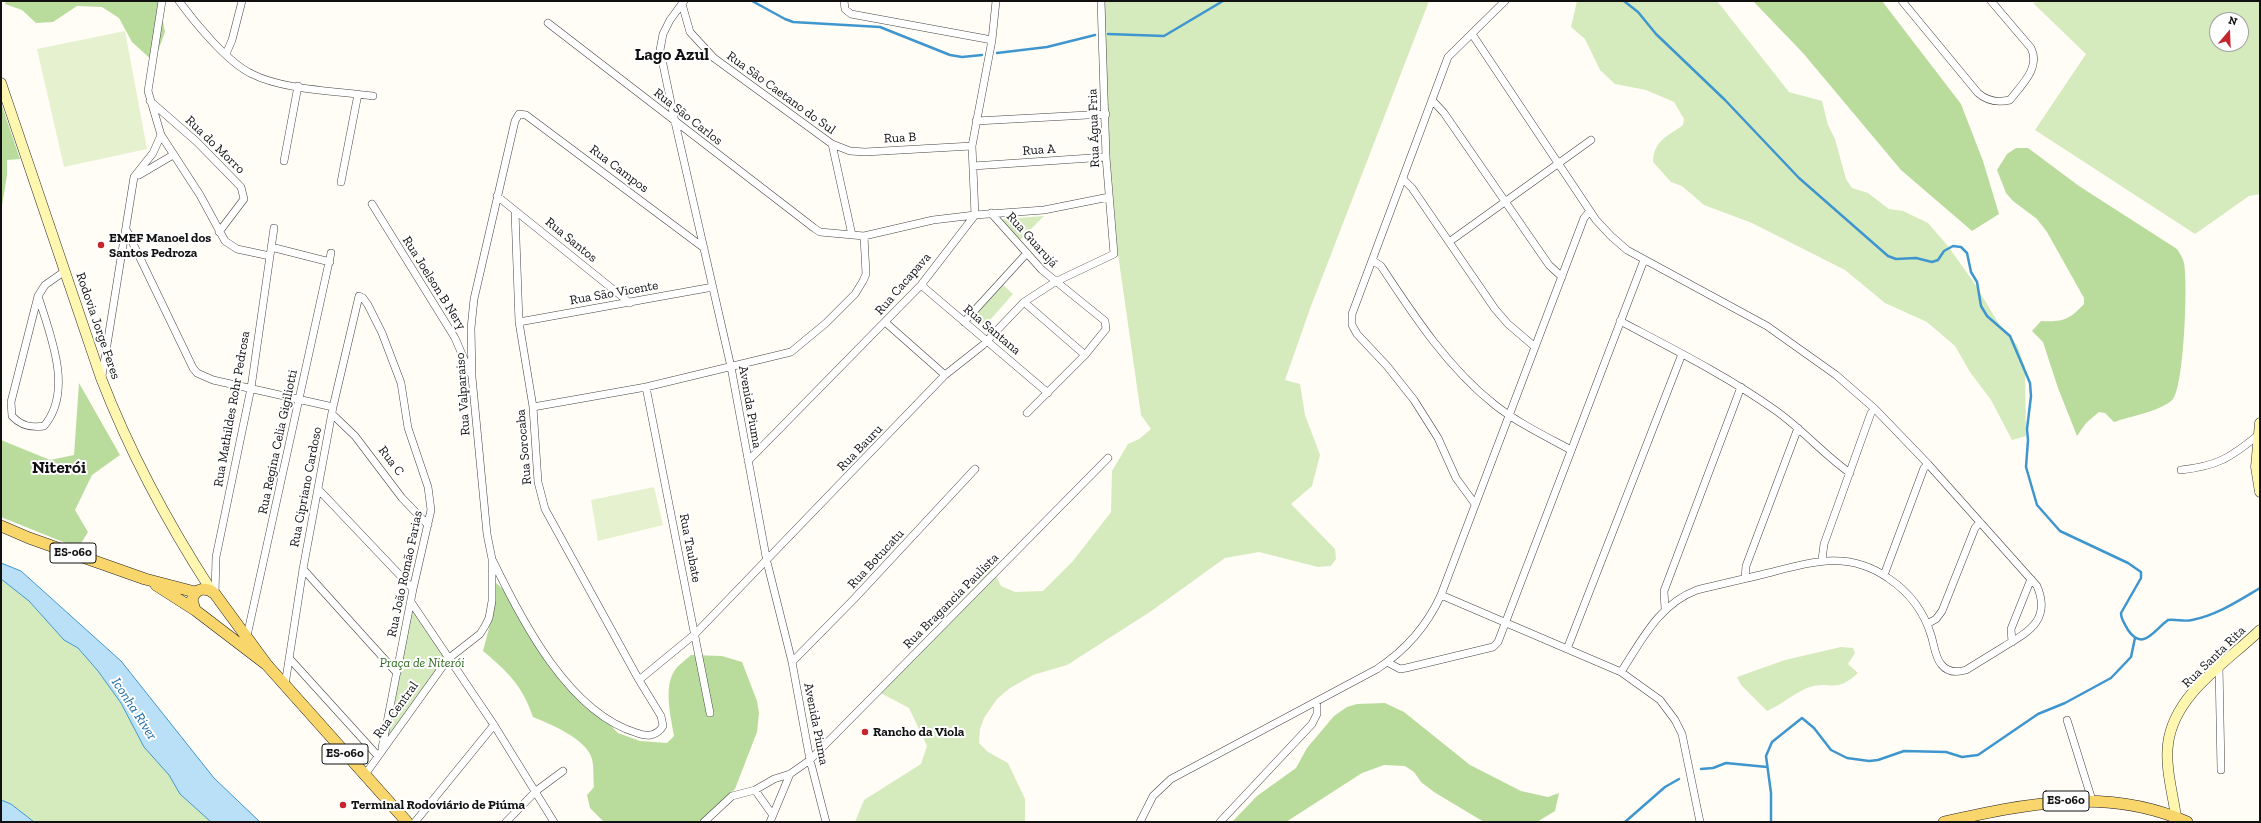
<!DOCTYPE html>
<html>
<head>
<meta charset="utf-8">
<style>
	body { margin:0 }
	#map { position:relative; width:2261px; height:823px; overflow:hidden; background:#fffdf5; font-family:"Zilla Slab",serif }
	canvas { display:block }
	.frame { position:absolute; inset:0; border:2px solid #111; pointer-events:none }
	.north { position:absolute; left:2209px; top:12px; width:40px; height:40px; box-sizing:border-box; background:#fff; border:1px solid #a0a0a0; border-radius:50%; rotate:19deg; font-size:11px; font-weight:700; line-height:16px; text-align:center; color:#111 }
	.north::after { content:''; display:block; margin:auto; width:14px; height:18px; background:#c4262e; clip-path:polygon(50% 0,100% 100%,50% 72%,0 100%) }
</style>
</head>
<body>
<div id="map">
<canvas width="2261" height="823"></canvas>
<div class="frame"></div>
<div class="north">N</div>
</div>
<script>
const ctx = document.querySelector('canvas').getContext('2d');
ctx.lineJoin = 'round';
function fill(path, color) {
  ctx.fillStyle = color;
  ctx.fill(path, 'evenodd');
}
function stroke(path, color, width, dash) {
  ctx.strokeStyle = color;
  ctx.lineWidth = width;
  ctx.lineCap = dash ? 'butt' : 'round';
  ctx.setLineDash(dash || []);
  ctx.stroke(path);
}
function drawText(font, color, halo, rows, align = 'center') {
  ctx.font = font + ' "Zilla Slab",serif';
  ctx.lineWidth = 4;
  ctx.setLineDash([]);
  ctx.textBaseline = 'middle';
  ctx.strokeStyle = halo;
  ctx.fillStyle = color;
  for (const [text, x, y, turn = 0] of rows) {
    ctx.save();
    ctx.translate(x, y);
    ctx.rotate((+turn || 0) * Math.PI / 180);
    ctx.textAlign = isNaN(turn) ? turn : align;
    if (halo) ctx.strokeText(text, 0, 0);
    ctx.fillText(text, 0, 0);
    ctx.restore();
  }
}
fill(new Path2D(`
	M1101 1H1429L1311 306 1285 380 1300 384 1305 415 1320 455 1312 486 1291 504 1335 549 1336 559 1331 566 1318 567 1259 552 1225 558 1150 612 1067 665 1033 675 1010 688 997 699 984 718 980 729 979 743 988 752 1008 763 1025 799V822H855L864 800 921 764 927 746 909 708 877 691 992 568 1001 586 1015 592 1043 591 1073 561 1111 512 1112 471 1128 444 1139 439 1151 429 1141 415 1118 254 1105 98Z
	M1577 1H1717L1789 92 1822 101 1828 125 1835 139 1846 179 1852 188 1868 193 1889 209 1903 211 1928 223 1947 245 1973 281 1999 324 2017 345 2025 367 2026 436 2012 440 1991 400 1970 372 1955 346 1927 322 1885 303 1845 270 1752 223 1704 205 1682 186 1671 182 1653 162C1654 140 1667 137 1683 125L1684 119 1674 102 1646 90 1615 84 1600 70 1585 39 1571 27Z
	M2045 1H2260V194L2249 196 2195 234 2035 130 2086 54 2033 3ZM2217 20H2241V44H2217Z
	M1044 216 1017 243 993 220Z
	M1000 282 1013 294 983 328 970 316Z
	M1 579 29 601 64 640 78 648 98 671 121 703 144 747 169 775 180 794 211 822H34L11 804 1 800Z
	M411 603 448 662 382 757Z
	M1841 647 1853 648 1855 653 1848 664 1858 673C1834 695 1831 679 1807 688 1793 694 1781 705 1767 711L1741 685 1737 677 1785 660Z`), '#d5ebbd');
fill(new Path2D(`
	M6 1H159L165 32 154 62 132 42 119 18 102 7 77 6 53 22 36 23 22 10 5 4Z
	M1753 1H1882L1961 104 1983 161 1999 214 1972 231 1901 170 1803 53Z
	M1 103 20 159 7 160V175L1 212Z
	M2016 148H2028L2079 186 2177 249C2180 254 2183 258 2184 263 2188 283 2184 386 2173 399 2162 411 2131 416 2114 422L2105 413 2099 412 2086 423 2077 436 2058 388 2043 342 2032 331 2041 321C2063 322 2069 320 2084 304V298L2047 232 2037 219 2013 201 2006 193 1997 170 2007 154Z
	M79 383 120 455 92 475 75 510 88 532 78 548 1 517V440L50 460 74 455Z
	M493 580 509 595 533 628 552 663 577 692 618 733 640 741 667 743 674 736C671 717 663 687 675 670 679 664 686 660 691 655L722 656 742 662 757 701 759 713 757 732 735 789 700 822H604L590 808 587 795 594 787C593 778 594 767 592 759 587 739 550 724 533 717 522 685 508 672 483 651L493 613Z
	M1385 703 1404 712 1470 765 1521 791 1548 797 1559 793 1555 811 1537 822H1484L1434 792 1421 782 1414 772 1405 766 1384 765 1362 773 1286 822H1232L1257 796 1296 768 1307 748 1334 716 1347 707 1357 704Z`), '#b9dc9c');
fill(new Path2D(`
	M125 31 147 149 64 167 37 49Z
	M654 487 663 525 598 541 591 500Z`), '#e6f2cf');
const water = new Path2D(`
	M1 563 21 571 121 661 214 778 260 822H211L180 794 169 775 144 747 121 703 98 671 78 648 64 640 29 601 1 579Z
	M1 800 11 804 34 822H1Z`);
fill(water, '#b9e0f7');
stroke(water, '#3f96cf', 1);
stroke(new Path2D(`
	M752 1 785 19 793 22 880 27 950 55 962 57 982 55
	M1624 1 1638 12 1656 34 1725 100 1799 178 1888 256 1896 259 1916 258 1932 262 1938 260 1944 251 1953 246 1961 247 1967 253 1971 272 1977 282 1981 306 1987 316 2010 336 2030 383 2031 396 2027 429 2028 440 2026 467 2037 505 2060 531 2128 563 2141 572V578L2121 613C2121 620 2125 624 2128 630 2143 652 2154 630 2168 620 2176 619 2185 622 2192 620 2217 615 2238 601 2260 588
	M1108 34 1164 36 1223 1
	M997 53 1047 47 1095 35
	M1701 769 1713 768 1726 763 1767 767
	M1625 822 1665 787 1679 779
	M1771 822V793L1766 756 1772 742 1802 718 1814 728 1831 750 1847 758 1869 761 1878 760 1904 751 1946 752 1962 757 1978 755 2038 714 2065 703 2111 678 2131 657 2135 638`), '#3f96cf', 2.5);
const street = new Path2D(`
	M179 1C195 23 228 63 252 74 283 90 338 91 373 96
	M684 1 670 20 663 34 660 50 675 122 731 367 767 562 792 662 810 760 826 822
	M844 1 845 9 851 14 992 40
	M1902 1 1978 93C1987 101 1997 103 2010 100 2021 85 2041 68 2031 48L1991 1
	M682 4 690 32 714 58 832 144 852 235
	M548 23 814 228 820 232 864 236 933 220 975 215 972 146 992 40 996 1
	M1472 34 1596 220 1611 236 1627 250 1767 326 1836 375 1875 409 1928 464 2037 586C2051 619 2030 631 2005 646 1992 654 1979 662 1966 670 1956 673 1947 672 1941 664 1935 657 1934 644 1931 635 1924 612 1909 592 1888 578 1848 550 1811 562 1768 573 1744 579 1721 584 1697 590 1659 604 1642 640 1621 672
	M226 54 232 40 242 1
	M1432 100 1444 113 1549 265 1562 277
	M150 101 197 142 241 187 244 199 219 232
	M976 121 1106 114
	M161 135 200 195 225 241 237 249 270 256
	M832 144 850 151 865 152 972 146
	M284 161 298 86
	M973 166 1106 157
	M139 175 173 155
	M1403 179 1412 188 1495 309 1508 324 1535 347
	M341 182 358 94
	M497 196 630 303
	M372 204 455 338 470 373
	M991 213 1042 270 1105 321 1106 329 1085 355 1027 413
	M127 231 193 368 197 373 213 380 333 407
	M1449 242 1591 140
	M271 247 330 262
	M1372 260 1381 266C1414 316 1448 368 1495 405 1518 423 1545 436 1571 450
	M921 285 1048 393
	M38 296C50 334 74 391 44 426 31 428 21 426 12 416L11 402 38 296 45 285 65 271
	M1024 302 1085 355
	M1620 321C1673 349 1727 376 1775 410 1802 429 1823 454 1850 473
	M519 322 713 287
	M885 322 945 375
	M964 322 1027 253
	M102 376 134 177 153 153 161 135 148 91 162 1
	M646 387 710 713
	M533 407 646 387 791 352 826 323 855 294 863 281 866 274 864 236
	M332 414 355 436 402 498 428 525
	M748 461 921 285 975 215 1044 210 1109 197
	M2181 470C2217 466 2230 458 2257 436
	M319 490 413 589
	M1475 504 1456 478 1438 438 1414 400 1387 366 1357 334 1352 325V314L1448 57 1505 1
	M1822 560 1824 544 1871 413 1875 409
	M493 561C522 621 569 713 637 733 647 737 657 736 663 726L661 716 639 680 545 509 538 482 533 407 519 322 515 212
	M303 569 397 673
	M1884 575 1924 468 1928 464
	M1745 578 1746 566 1798 428
	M215 594 216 557 251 388 274 228
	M1441 595 1621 672 1660 700 1675 720 1682 734 1700 822
	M411 602 494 725 554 822
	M1665 609 1664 591 1741 387
	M1927 624 1936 619 1942 611 1975 528 1980 522
	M247 636 331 253
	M2012 642 2011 629 2031 579
	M1567 649 1682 354
	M290 659 378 756
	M792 662 854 599 975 469
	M1387 662 1400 669 1406 668 1493 647 1498 642 1644 260
	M2219 666 2221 770
	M639 680 695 634 945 375 983 345 1024 302 1055 282 1114 254 1106 157 1101 1
	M285 685 303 569 333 407 359 296 363 298 368 305 382 333 401 383 408 428 428 487 431 510 413 589 382 748
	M2067 720 2092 800
	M364 776 448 659 480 634 485 626 489 618 492 601V559L487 534 472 377 471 328 474 299 515 121 519 114 526 115 704 248
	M755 790 772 814
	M415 822 494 725
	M506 822 536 791 563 771
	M704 822 732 796 755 790 774 779 790 774 810 760 1108 458
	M770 822 790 774
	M1140 822 1153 796 1171 779 1377 669C1406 650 1427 626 1441 595L1584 218 1590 211
	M1220 822 1312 724 1317 714V702`);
const secondary = new Path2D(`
	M1 83 101 378C130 453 167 522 211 590
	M2260 423 2256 467 2260 492
	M2176 817C2173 794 2165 768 2168 744 2174 694 2226 663 2260 630`);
const primary = new Path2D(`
	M1 526 29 538 145 579 195 592
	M156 585 195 610
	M267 665 195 610 192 600C195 588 206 586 215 594L267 665 407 822
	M1944 822C2026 804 2107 786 2187 822`);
stroke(street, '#444', 8);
stroke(secondary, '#333', 11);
stroke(primary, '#222', 12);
stroke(street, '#fff', 7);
stroke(secondary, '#fff6b0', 10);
stroke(primary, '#f9d66b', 11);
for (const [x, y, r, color] of [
	[101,245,4,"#c4262e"],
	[865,732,4,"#c4262e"],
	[343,805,4,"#c4262e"]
]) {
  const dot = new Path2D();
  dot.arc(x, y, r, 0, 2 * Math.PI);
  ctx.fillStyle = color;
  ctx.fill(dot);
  stroke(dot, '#fff', 1.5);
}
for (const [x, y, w] of [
	[73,553,46],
	[345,754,46],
	[2066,801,46]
]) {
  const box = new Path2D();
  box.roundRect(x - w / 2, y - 10, w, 20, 3);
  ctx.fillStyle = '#fff';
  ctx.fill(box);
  stroke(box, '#111', 1);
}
drawText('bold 12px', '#111', null, [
	["ES-060",73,553],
	["ES-060",345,754],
	["ES-060",2066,801]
]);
drawText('13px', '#111', '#fff', [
	["Rua São Caetano do Sul",781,93,36],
	["Rua São Carlos",688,117,38],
	["Rua Água Fria",1094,128,-92],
	["Rua B",900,138,-3],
	["Rua do Morro",215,145,44],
	["Rua A",1039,150,-4],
	["Rua Campos",619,169,37],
	["Rua Santos",571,240,39],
	["Rua Guarujá",1032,240,48],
	["Rua Joelson B Nery",434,283,58],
	["Rua Cacapava",903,284,-49],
	["Rua São Vicente",614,293,-10],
	["Rodovia Jorge Feres",98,326,71],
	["Rua Santana",992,330,40],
	["Rua Valparaiso",463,394,-94],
	["Avenida Piuma",750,407,80],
	["Rua Mathildes Rohr Pedrosa",232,409,-80],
	["Rua Regina Celia Gigiliotti",278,442,-78],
	["Rua Sorocaba",524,447,-95],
	["Rua Bauru",860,448,-46],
	["Rua C",391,461,53],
	["Rua Cipriano Cardoso",306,487,-79],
	["Rua Taubate",690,548,79],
	["Rua Botucatu",876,559,-47],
	["Rua João Romão Farias",405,574,-78],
	["Rua Bragancia Paulista",951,601,-45],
	["Rua Santa Rita",2214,657,-44],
	["Rua Central",396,710,-54],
	["Avenida Piuma",816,724,79]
]);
drawText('bold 13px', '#111', '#fff', [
	["EMEF Manoel dos",109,238],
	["Santos Pedroza",109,253],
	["Rancho da Viola",873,732],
	["Terminal Rodoviário de Piúma",351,805]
], 'left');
drawText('italic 13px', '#2f6b1f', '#fff', [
	["Praça de Niterói",422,663]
]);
drawText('italic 14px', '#1768a6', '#fff', [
	["Iconha River",134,709,57]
]);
drawText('bold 17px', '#111', '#fff', [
	["Lago Azul",672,55],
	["Niterói",59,468]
]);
</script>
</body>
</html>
